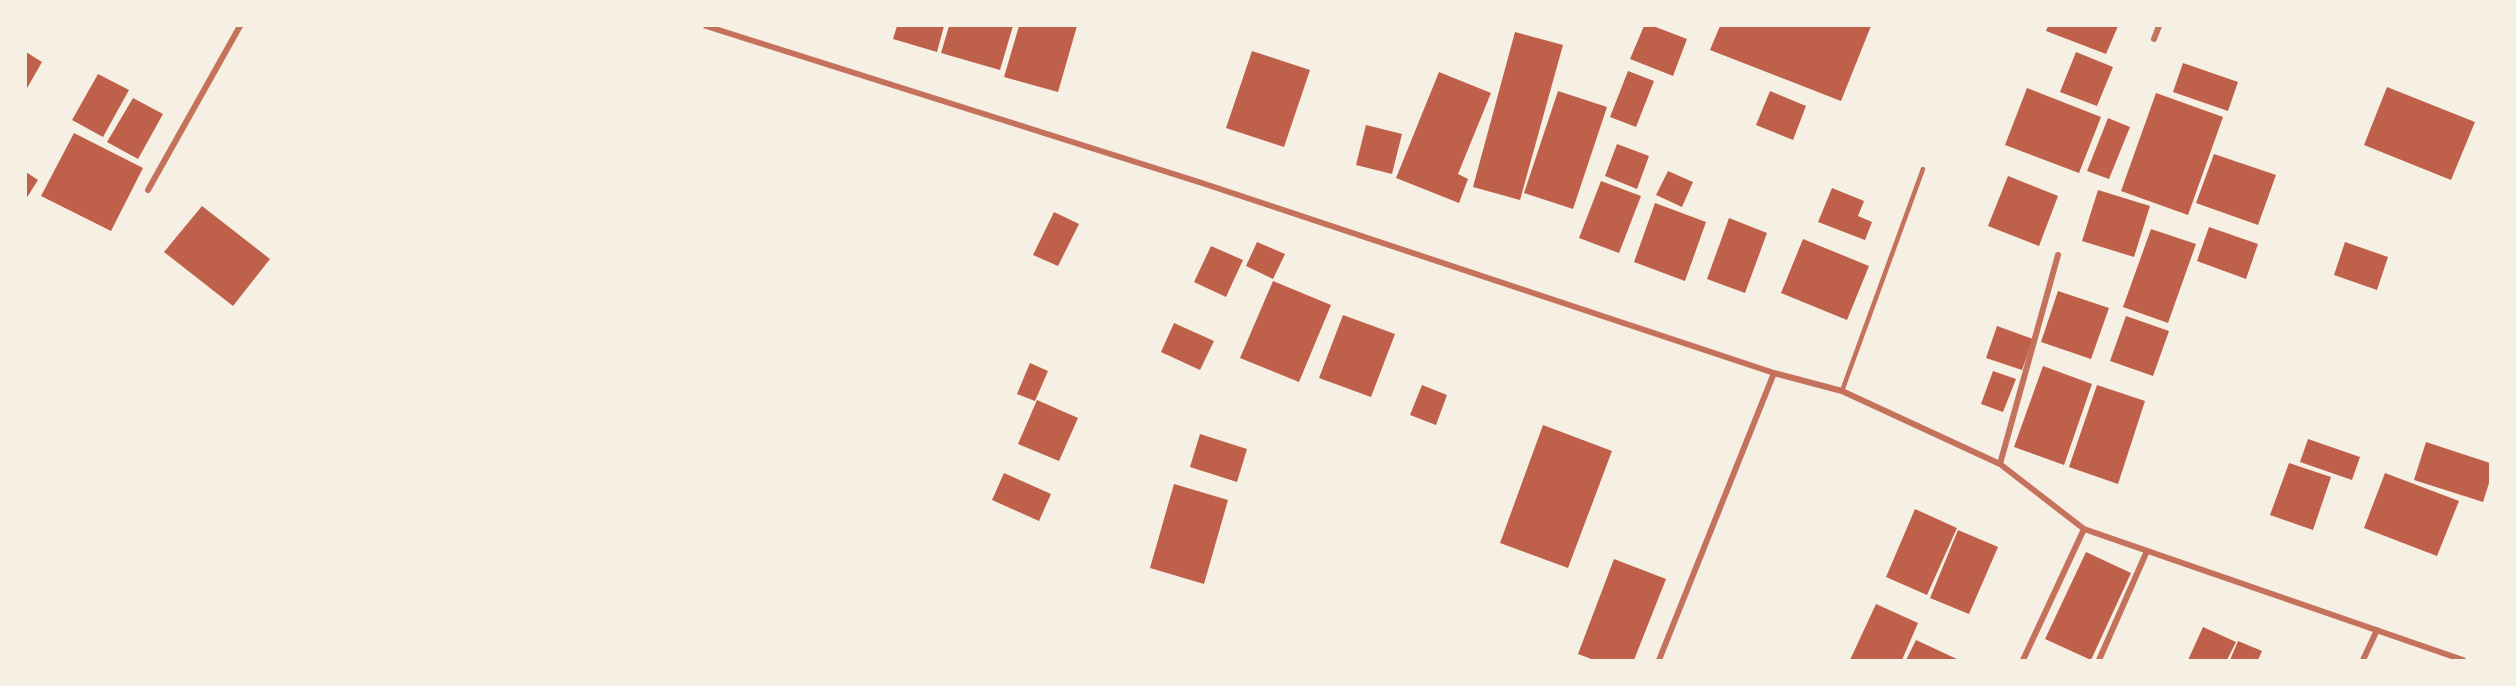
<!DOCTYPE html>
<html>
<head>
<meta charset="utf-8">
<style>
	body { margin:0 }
	#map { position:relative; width:2516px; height:686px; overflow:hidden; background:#f6efe4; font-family:Bitter,serif }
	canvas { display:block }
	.frame { position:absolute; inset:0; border:27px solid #f6efe4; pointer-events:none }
</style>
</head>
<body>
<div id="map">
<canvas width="2516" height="686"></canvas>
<div class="frame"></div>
</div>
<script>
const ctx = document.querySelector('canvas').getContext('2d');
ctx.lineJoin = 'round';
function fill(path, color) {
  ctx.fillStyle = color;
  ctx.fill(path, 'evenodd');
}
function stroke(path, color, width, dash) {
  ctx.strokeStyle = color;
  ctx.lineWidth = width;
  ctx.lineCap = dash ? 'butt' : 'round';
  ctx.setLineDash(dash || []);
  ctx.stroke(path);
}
fill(new Path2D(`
	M897 26H944L937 52 893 39Z
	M949 26H1013L1000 70 941 53Z
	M1019 26H1077L1058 92 1004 77Z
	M1644 26H1653L1687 39 1673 76 1630 59Z
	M1720 26H1871L1841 101 1710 50Z
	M2048 26H2118L2106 54 2046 31Z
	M1515 32 1563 45 1520 200 1473 187Z
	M1252 51 1310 70 1284 147 1226 128Z
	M26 52 42 62 26 90Z
	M2076 52 2113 67 2097 106 2060 92Z
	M2183 63 2238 82 2228 111 2173 92Z
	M1628 71 1654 81 1636 127 1610 117Z
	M1439 72 1491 93 1458 174 1468 179 1459 203 1396 178Z
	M98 74 129 90 103 137 72 120Z
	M2387 87 2475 122 2451 180 2364 145Z
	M2027 88 2101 117 2079 173 2005 145Z
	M1558 91 1607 107 1573 209 1524 193Z
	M1770 91 1806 106 1793 140 1756 125Z
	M2156 93 2223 117 2188 215 2121 191Z
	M133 98 163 114 138 159 107 142Z
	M2108 118 2130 127 2109 179 2087 171Z
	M1366 125 1402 134 1392 174 1356 165Z
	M74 133 143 168 111 231 41 196Z
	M1617 144 1649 156 1637 189 1605 176Z
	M2214 154 2276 175 2258 225 2196 203Z
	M1668 171 1693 182 1682 207 1656 195Z
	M26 172 38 180 26 199Z
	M2008 176 2058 196 2039 246 1988 226Z
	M1601 181 1641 196 1619 253 1579 238Z
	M1832 188 1864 201 1858 216 1872 222 1865 240 1818 222Z
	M2098 190 2150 206 2134 257 2082 241Z
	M1655 203 1706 222 1685 281 1634 262Z
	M202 206 270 259 233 306 164 252Z
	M1054 212 1079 224 1058 266 1033 255Z
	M1729 218 1767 233 1745 293 1707 279Z
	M2209 227 2258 244 2246 279 2197 261Z
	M2151 229 2196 244 2168 323 2123 307Z
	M1803 239 1869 266 1847 320 1781 293Z
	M1257 242 1285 254 1273 279 1246 266Z
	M2345 242 2388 257 2377 290 2334 275Z
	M1211 246 1243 260 1226 297 1194 282Z
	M1273 281 1331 305 1299 382 1240 358Z
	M2058 291 2109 308 2091 359 2041 342Z
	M1343 315 1395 334 1371 397 1319 378Z
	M2126 316 2169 331 2153 376 2110 361Z
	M1174 323 1214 341 1200 370 1161 352Z
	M1997 326 2033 339 2022 370 1986 358Z
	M1030 363 1048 371 1035 401 1017 394Z
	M2043 366 2092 384 2064 465 2014 447Z
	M1993 371 2016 379 2003 412 1981 404Z
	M1422 385 1447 395 1436 425 1410 415Z
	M2097 385 2145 401 2118 484 2069 467Z
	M1037 400 1078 418 1059 461 1018 444Z
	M1543 425 1612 451 1568 568 1500 543Z
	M1200 434 1247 449 1237 482 1190 467Z
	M2308 439 2360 457 2352 480 2300 462Z
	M2426 442 2490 463V480L2483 502 2414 480Z
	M2289 463 2331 477 2313 530 2270 515Z
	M1004 473 1051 494 1039 521 992 500Z
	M2385 473 2459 501 2437 556 2364 528Z
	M1174 484 1228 500 1204 584 1150 568Z
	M1915 509 1957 528 1927 595 1886 577Z
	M1958 530 1998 547 1969 614 1930 598Z
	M2086 552 2131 573 2091 660 2045 639Z
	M1614 559 1666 579 1634 660H1594L1578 654Z
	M1876 604 1918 623 1902 660H1850Z
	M2203 627 2236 642 2227 660H2188Z
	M1916 640 1959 660H1906Z
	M2238 641 2262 651 2258 660H2230Z`), '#bf614a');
stroke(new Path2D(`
	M1842 391 1923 169`), '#c5725c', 4.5);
stroke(new Path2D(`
	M706 26 1202 183 1774 373 1842 391 2000 464 2084 529 2463 660
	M2154 39 2159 26
	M148 190 240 26
	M2000 464 2058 255
	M1659 660 1774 373
	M2023 660 2084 529
	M2099 660 2147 551
	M2363 660 2377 630`), '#c5725c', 6);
</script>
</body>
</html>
